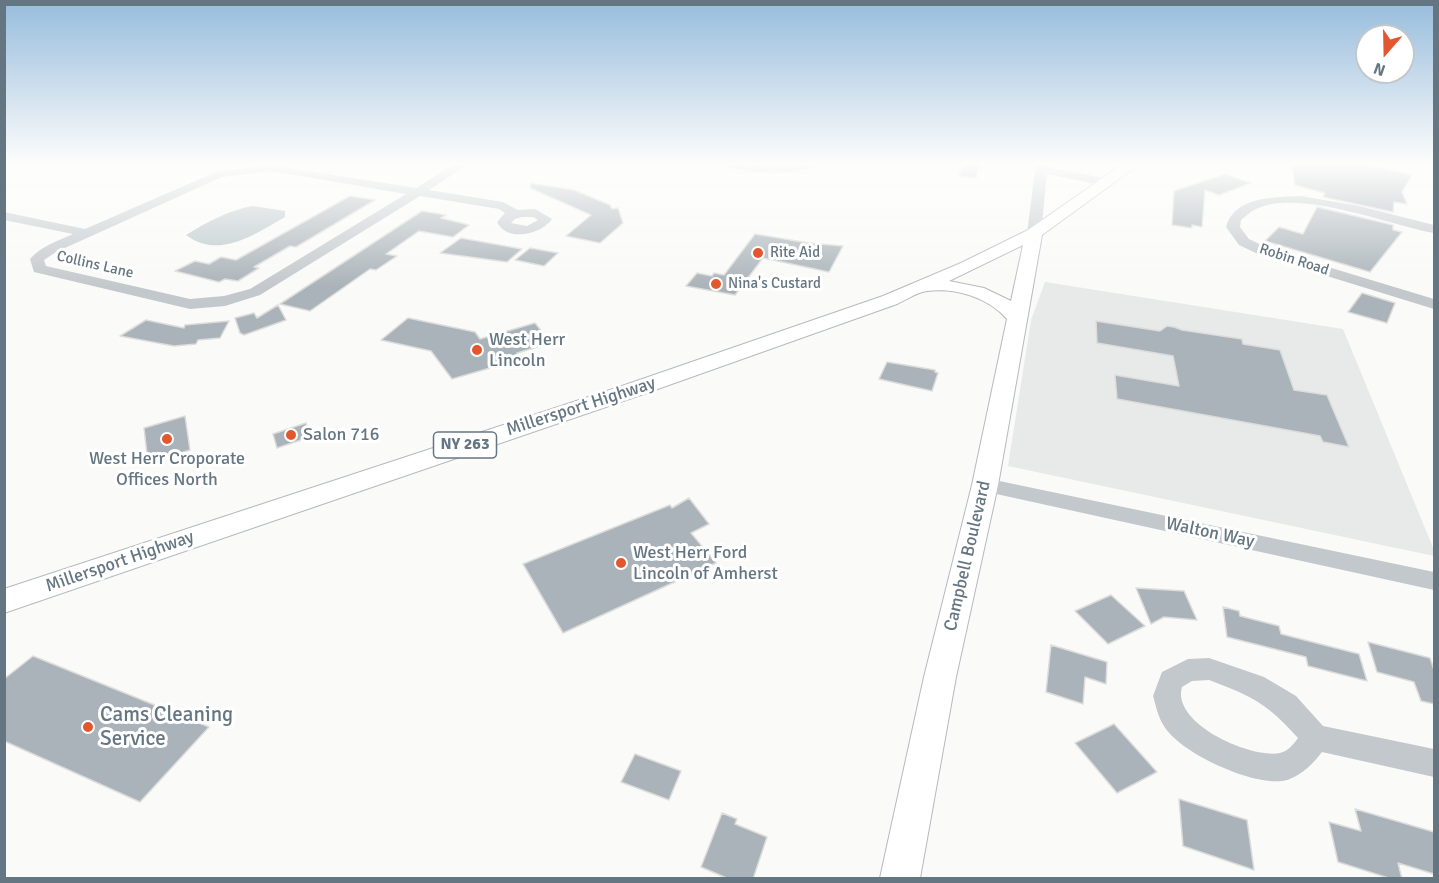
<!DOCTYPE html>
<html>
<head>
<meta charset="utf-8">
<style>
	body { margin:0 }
	#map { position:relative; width:1439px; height:883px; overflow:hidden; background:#fafaf8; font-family:Signika,sans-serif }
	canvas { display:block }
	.frame { position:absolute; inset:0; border:6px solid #657683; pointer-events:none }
	.north { position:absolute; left:1355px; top:24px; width:60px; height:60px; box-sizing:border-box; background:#fff; border:2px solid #c1c8cd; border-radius:50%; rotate:200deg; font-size:16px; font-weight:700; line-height:24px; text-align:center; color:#657683 }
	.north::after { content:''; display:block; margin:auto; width:21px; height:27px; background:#e4572e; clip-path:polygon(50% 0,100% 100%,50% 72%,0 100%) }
</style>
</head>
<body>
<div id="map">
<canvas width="1439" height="883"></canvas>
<div class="frame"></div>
<div class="north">N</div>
</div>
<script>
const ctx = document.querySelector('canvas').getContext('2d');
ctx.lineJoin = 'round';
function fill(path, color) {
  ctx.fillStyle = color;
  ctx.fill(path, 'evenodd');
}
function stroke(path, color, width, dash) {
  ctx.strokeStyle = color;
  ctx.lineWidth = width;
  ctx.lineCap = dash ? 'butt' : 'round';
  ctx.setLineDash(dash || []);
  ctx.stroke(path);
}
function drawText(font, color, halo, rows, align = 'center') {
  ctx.font = font + ' Signika,sans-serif';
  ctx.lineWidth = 6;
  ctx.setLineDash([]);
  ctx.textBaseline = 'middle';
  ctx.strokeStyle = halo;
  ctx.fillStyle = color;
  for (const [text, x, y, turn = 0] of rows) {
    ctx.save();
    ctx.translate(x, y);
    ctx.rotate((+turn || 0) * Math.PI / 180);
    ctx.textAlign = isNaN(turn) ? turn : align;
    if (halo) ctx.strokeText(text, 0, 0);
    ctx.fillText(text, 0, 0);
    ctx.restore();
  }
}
fill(new Path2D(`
	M1045 282 1343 329 1434 550V556L1008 466 1031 320Z`), '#e8e9e9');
fill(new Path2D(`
	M253 206 285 211V217C255 234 219 260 186 235 207 222 229 210 253 206Z`), '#bbc7cb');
const building = new Path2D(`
	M963 163H980L976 178 959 176Z
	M1292 163H1359L1412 175 1402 192 1407 204 1394 202 1393 212 1323 197 1325 193 1295 185Z
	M1225 174 1251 183 1219 195 1205 190 1202 227 1192 225V228L1172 225 1174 191Z
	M531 183 574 190 610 205 612 209 618 208 623 223 600 243 566 236 591 215 530 188Z
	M350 196 375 200 296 247 290 246 254 267 259 268 238 281 225 279 219 282 175 271 195 261 209 264 221 257 236 260Z
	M1317 207 1393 225V230L1402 232 1370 272 1265 241 1279 227 1303 234Z
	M422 211 446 215 441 218 469 225 453 237 419 231 386 254 397 256 376 270 370 269 310 311 280 304Z
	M755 234 809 243 843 246 829 272 763 258 735 295 686 286 697 273 712 276 714 273 724 275Z
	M461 238 522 249 507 262 440 253Z
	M530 248 558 253 544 266 515 260Z
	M1362 293 1395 303 1387 323 1348 312Z
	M278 305 286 320 244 335 240 333 235 318 254 313 257 318Z
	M408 318 475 332 480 339 535 323 551 343 517 353 521 359 452 379 431 351 381 340Z
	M146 320 184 328 185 325 229 321 220 338 198 340 196 344 174 346 120 336Z
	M1096 321 1160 331 1167 326 1174 327 1182 330 1242 339 1243 344 1280 350 1294 390 1327 395 1349 447 1323 442 1320 436 1117 399 1115 375 1179 386 1173 356 1097 343Z
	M887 362 935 370V372L938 373 932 391 879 379Z
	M185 416 190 450 148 463 144 428Z
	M306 423 310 437 277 448 273 434Z
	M689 498 709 524 691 533 716 563 563 633 523 564 670 505 672 508Z
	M1136 588 1184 591 1197 620 1164 617 1151 624Z
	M1111 595 1145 626 1108 644 1075 611Z
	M1223 607 1239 611 1240 616 1279 626 1281 634 1359 654 1367 681 1308 666 1306 657 1227 637Z
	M1368 642 1430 658 1434 670V704L1421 701 1414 682 1377 672Z
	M1051 645 1107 662 1106 684 1085 677 1083 704 1046 692Z
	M33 656 209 727 140 802 4 741V679Z
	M1114 724 1157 772 1117 793 1075 743Z
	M635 754 681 771 669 800 621 782Z
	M1179 799 1247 820 1254 870 1183 846Z
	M1355 809 1434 832V874L1398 863 1402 879H1392L1338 862 1329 822 1361 831Z
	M722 813 737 819 735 824 767 837 753 879H729L701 867Z`);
fill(building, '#aab3b9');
stroke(building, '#dcdcda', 1.5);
const major = new Path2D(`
	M1124 163H1141L1042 235 998 485 956 677 920 878H880L924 677 972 485 1007 319C989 298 955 287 927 291 917 292 906 300 897 304L638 396 4 613V589L622 386 883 296 961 263 1028 230ZM1023 245 1011 301 984 288 949 281Z`);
stroke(major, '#b5babe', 2);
fill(new Path2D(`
	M456 163H470L429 190 503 202 518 210 535 209 552 219C542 234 507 243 497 222L505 213 499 209 420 196 260 295 225 306 190 309 34 272 30 259C41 246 58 241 73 234L4 220V212L85 229 216 172 271 165 416 188ZM271 171 406 194 250 289 224 296 190 299 46 266 44 260 56 252 222 177ZM522 217H533L538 220 527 226 511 223 515 219Z
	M720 163 782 166 820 163C804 177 736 175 720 163Z
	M1036 163H1048L1047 167 1105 178 1111 182 1105 186 1047 174 1041 233 1039 236H1029L1027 233Z
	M1301 196 1359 206 1434 225V233C1389 225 1299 188 1256 209 1251 211 1246 216 1241 220L1240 227 1249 239 1272 250 1434 299V309L1262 256 1239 245 1226 227C1234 196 1276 197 1301 196Z
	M985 478 1434 572V590L978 490 975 485 978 480Z
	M1209 658 1264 677 1296 696 1323 726 1434 749V777L1322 752C1313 764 1298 779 1282 781 1251 785 1180 753 1164 726 1158 717 1156 706 1153 696L1162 672 1188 659ZM1209 680C1252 696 1268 704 1298 738 1294 744 1288 751 1280 753 1252 759 1171 724 1182 687L1192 681Z`), '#c3c8cc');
fill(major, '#fff');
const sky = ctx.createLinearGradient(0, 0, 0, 287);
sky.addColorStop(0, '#96bcdc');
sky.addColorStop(0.57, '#fdfdfc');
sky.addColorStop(1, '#fdfdfc00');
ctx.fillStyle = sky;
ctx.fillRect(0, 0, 1439, 287);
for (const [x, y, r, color] of [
	[758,253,6,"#e4572e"],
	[716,284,6,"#e4572e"],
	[477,350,6,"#e4572e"],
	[291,435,6,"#e4572e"],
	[167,439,6,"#e4572e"],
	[621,563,6,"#e4572e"],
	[88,727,6,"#e4572e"]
]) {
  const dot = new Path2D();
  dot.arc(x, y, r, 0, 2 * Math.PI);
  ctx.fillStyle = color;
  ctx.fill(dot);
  stroke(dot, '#fff', 2);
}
drawText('15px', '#657683', '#fff', [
	["Rite Aid",770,253],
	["Nina's Custard",728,284]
], 'left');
drawText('15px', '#657683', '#fff', [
	["Robin Road",1294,260,18],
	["Collins Lane",95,265,13]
]);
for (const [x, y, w] of [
	[465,445,63]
]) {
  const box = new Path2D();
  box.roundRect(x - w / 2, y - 13, w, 26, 4.5);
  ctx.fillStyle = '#fff';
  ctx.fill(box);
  stroke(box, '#657683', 1.5);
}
drawText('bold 16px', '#657683', null, [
	["NY 263",465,445]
]);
drawText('18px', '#657683', '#fff', [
	["West Herr",489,340],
	["Lincoln",489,361],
	["Salon 716",303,435],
	["West Herr Croporate",167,459,"center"],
	["Offices North",167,480,"center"],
	["West Herr Ford",633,553],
	["Lincoln of Amherst",633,574]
], 'left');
drawText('18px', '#657683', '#fff', [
	["Millersport Highway",581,407,-18],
	["Walton Way",1210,533,12],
	["Campbell Boulevard",968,556,-77],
	["Millersport Highway",120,562,-19]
]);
drawText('21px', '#657683', '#fff', [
	["Cams Cleaning",100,715],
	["Service",100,739]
], 'left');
</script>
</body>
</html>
